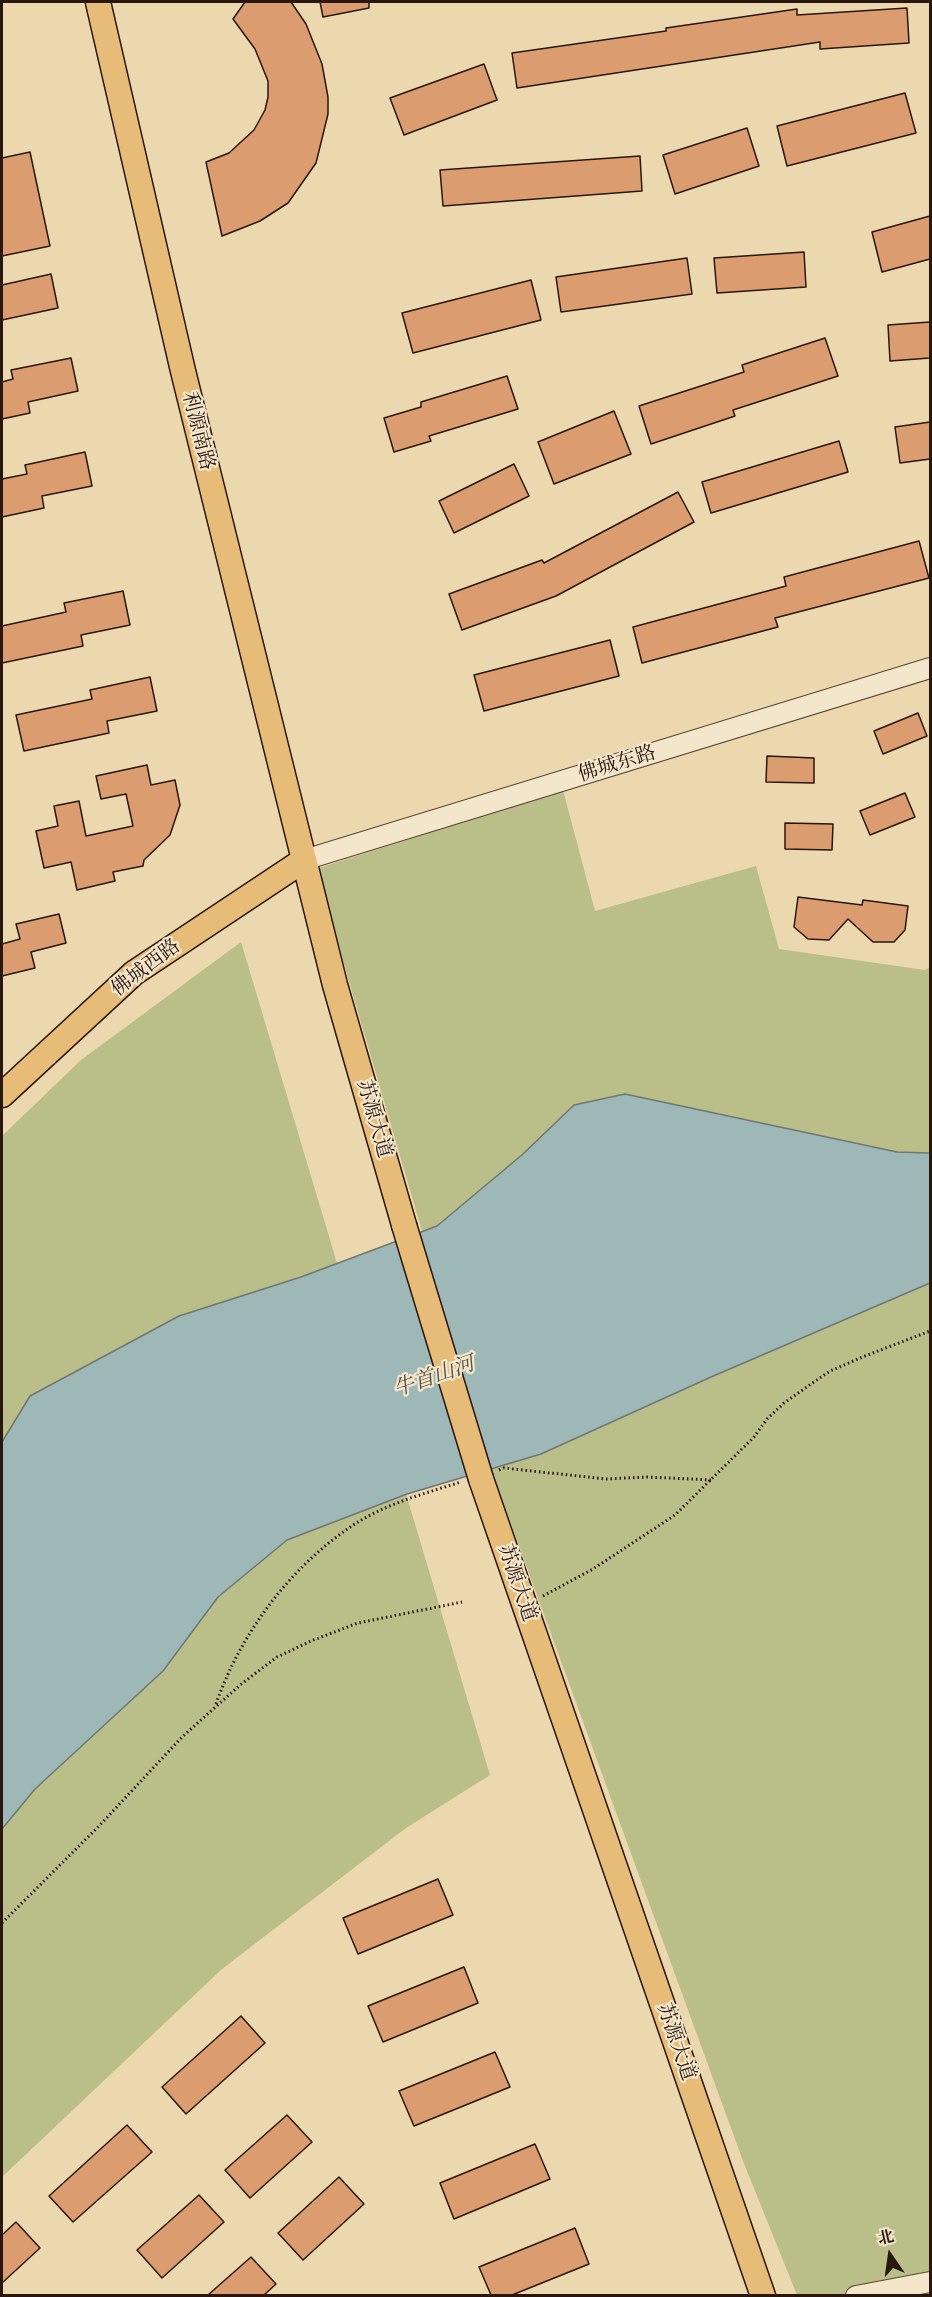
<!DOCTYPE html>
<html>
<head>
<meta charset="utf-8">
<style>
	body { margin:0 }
	#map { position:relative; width:932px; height:2297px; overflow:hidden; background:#ecd8af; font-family:"EB Garamond","Noto Serif SC",serif }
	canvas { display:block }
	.frame { position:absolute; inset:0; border:3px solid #29160e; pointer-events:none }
	.north { position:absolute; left:860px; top:2225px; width:60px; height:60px; -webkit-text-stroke:4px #f3e6cb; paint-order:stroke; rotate:347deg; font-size:16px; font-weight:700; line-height:24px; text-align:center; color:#29160e }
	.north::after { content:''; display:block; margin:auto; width:21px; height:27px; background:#29160e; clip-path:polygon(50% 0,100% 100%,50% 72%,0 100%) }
</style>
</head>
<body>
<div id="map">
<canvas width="932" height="2297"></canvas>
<div class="frame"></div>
<div class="north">北</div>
</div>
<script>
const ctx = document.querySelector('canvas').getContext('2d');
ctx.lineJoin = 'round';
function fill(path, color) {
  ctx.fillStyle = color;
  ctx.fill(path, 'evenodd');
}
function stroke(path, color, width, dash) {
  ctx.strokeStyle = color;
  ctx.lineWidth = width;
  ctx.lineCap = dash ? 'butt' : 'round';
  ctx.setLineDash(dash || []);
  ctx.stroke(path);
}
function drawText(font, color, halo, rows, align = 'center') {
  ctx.font = font + ' "EB Garamond","Noto Serif SC",serif';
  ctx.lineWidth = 4.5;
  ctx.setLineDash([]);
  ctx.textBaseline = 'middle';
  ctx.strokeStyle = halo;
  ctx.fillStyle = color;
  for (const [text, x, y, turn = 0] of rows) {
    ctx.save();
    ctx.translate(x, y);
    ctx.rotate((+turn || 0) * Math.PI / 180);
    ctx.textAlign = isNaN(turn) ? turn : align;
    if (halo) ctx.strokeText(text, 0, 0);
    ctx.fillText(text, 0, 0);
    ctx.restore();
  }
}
fill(new Path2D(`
	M563 790 595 911 756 866 779 949 925 970 930 967V2295H797L743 2161 495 1480 316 869Z
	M241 942 490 1775 406 1828 222 1969 2 2177V1136L81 1060Z`), '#babe89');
const water = new Path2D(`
	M625 1094 897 1152 930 1153V1283L711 1377 541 1454 407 1494 287 1540 218 1597 163 1671 35 1789 2 1829V1442L30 1396 179 1316 301 1277 437 1226 523 1154 574 1105Z`);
fill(water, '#9eb7b7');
stroke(water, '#6f7773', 1.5);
const building = new Path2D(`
	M245 2H291L306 24 322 64 328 97V114L316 163 288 203 260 221 222 236 206 162 229 153 254 130 265 110 268 97V81L255 49 233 19Z
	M320 2H369V8L323 17Z
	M907 8 909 43 820 49V42L517 88 512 53 666 31V28L797 9V15Z
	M484 64 497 100 404 135 390 98Z
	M905 93 916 133 787 166 777 126Z
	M747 128 759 166 675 194 663 155Z
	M30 152 50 246 2 256V158Z
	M640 156 642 191 443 206 440 170Z
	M930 216V259L882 272 872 232Z
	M804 252 806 287 717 293 714 258Z
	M687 258 692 294 561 312 556 277Z
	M51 274 58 308 2 320V285Z
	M531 280 541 320 413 353 402 313Z
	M930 322V358L890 361 888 325Z
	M825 338 838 376 733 410 735 416 651 444 639 406 744 372 742 365Z
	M71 358 78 391 28 402 30 413 2 419V382L13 379 11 370Z
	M507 376 518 409 429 436 431 441 394 452 384 418 421 407V402Z
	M614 411 631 454 554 484 538 442Z
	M930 422V459L900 463 895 427Z
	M839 441 848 472 711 513 702 482Z
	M85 452 92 486 42 496 44 508 2 517V479L27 474 25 465Z
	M514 464 529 496 454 533 439 501Z
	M678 492 694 522 556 596 462 630 449 594 542 560 544 563Z
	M919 541 929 578 775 618 778 627 642 663 633 627 786 586 784 577Z
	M123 591 130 625 81 635 83 646 2 663V626L66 612 64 603Z
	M610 640 619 676 484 711 474 675Z
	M150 677 157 711 107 721 109 733 24 751 16 715 92 699 90 690Z
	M918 713 927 736 883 754 874 731Z
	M767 756 814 758V783L766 782Z
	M147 765 151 785 175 780 180 805 170 835 144 860 143 866 113 872 115 881 77 890 71 862 44 868 36 831 58 826 54 806 79 801 86 836 133 826 126 794 101 799 96 776Z
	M905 793 915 817 870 835 860 811Z
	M785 823 833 824 832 850 785 849Z
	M798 897 862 905 863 900 908 906 905 930 894 942H873L848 919 829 940 808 939 794 927Z
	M59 914 66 943 31 952 35 968 2 976V944L20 939 16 924Z
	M438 1879 453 1915 358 1954 343 1918Z
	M464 1967 478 2003 383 2042 368 2006Z
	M241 2016 265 2043 186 2114 162 2087Z
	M495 2052 510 2087 414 2126 399 2091Z
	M287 2115 312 2142 250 2198 225 2170Z
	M127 2125 152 2152 73 2222 49 2196Z
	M535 2144 550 2179 454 2219 440 2183Z
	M339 2177 364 2204 303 2260 278 2233Z
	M199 2195 224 2222 162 2278 137 2250Z
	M16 2222 40 2248 2 2283V2235Z
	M575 2228 589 2264 512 2295H491L479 2267Z
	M251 2257 276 2284 264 2295H208Z`);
fill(building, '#db9d70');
stroke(building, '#29160e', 1.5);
const minor = new Path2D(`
	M304 860 930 668
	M856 2296 930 2282`);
const major = new Path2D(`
	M98 2 183 371 335 985 404 1225
	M2 1095 134 973 304 860
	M481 1479 763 2296`);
stroke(minor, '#5a4636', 22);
stroke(major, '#29160e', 27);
stroke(new Path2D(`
	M499 1470 504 1468 606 1479 647 1477 712 1480
	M543 1596 593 1569 675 1515 754 1437 767 1419 784 1403 811 1384 830 1371 865 1356 930 1331
	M216 1704C241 1632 293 1563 358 1522 389 1503 426 1493 461 1482
	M2 1923 99 1826 183 1736 240 1685 277 1657 311 1641 358 1623 462 1602`), '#29160e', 3, [1.5, 3]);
stroke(minor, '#f3e6cb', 20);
stroke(major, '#e6bc78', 24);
const majorBridge = new Path2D(`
	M404 1225 481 1479`);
stroke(majorBridge, '#29160e', 27, []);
stroke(majorBridge, '#e6bc78', 24);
drawText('20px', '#29160e', '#f3e6cb', [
	["利源南路",198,431,76],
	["佛城东路",617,764,-17],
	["佛城西路",146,968,-37],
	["苏源大道",374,1119,74],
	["苏源大道",517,1583,71],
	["苏源大道",676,2042,71]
]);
drawText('italic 21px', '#524e49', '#f3e6cb', [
	["牛首山河",434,1377,-19]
]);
</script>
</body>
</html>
